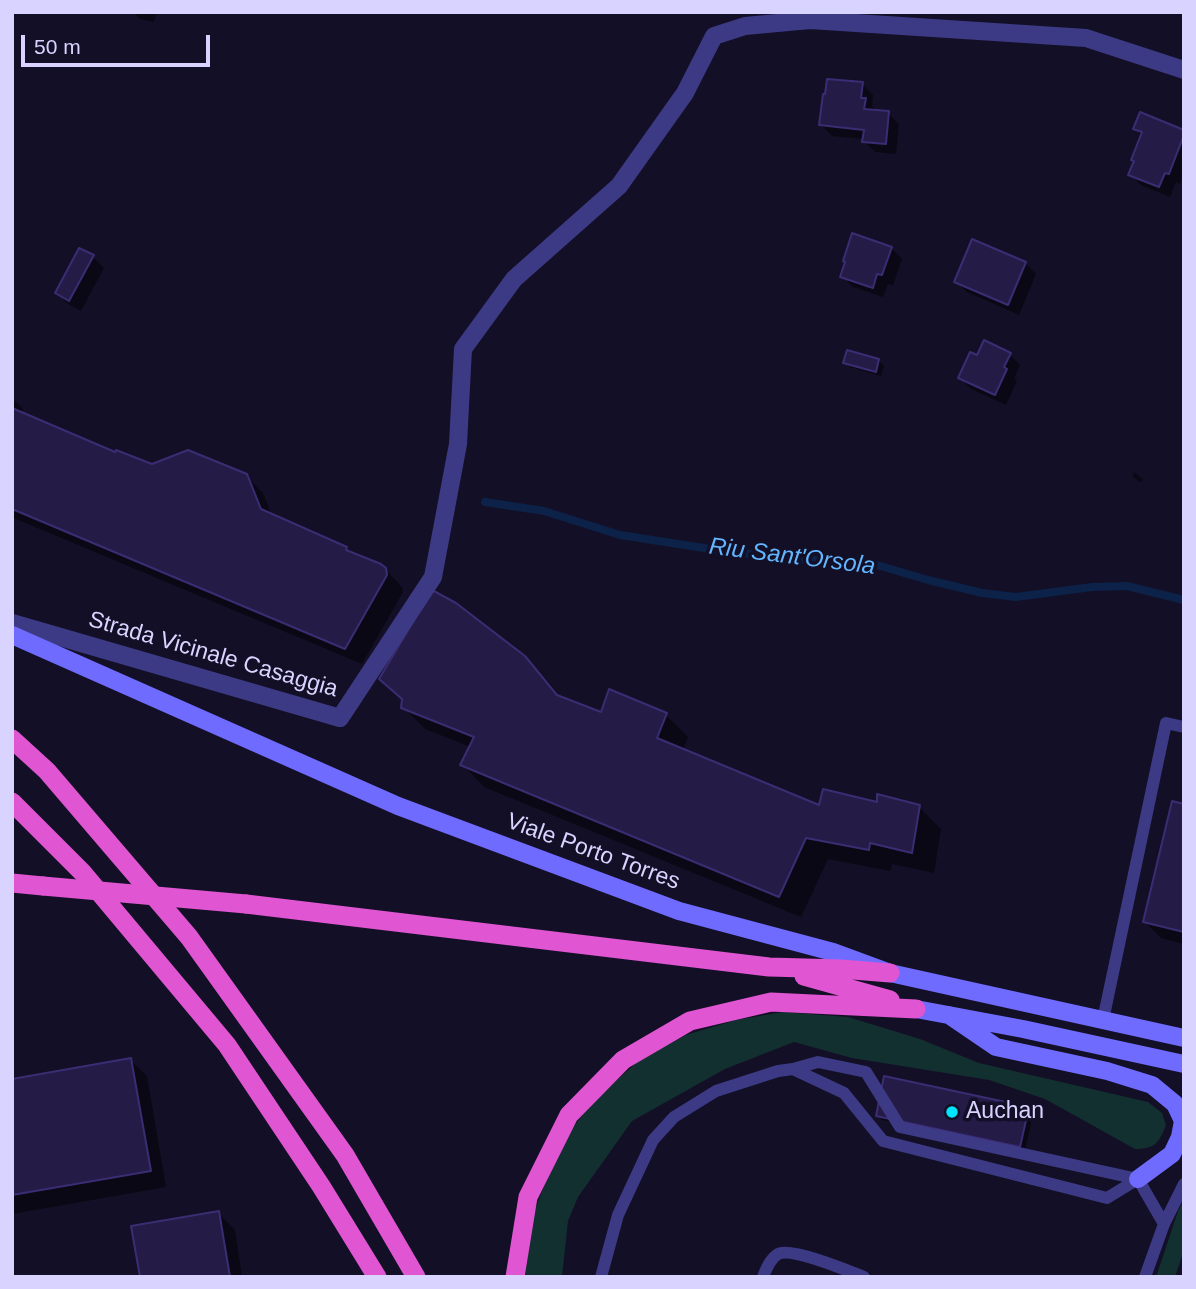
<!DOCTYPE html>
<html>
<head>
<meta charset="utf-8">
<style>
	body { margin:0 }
	#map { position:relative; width:1196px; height:1289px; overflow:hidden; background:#130f26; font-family:Helvetica,sans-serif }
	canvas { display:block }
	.frame { position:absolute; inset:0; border:14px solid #d9d4ff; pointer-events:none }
	.scale { position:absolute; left:21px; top:35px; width:189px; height:32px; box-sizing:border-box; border:4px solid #d9d4ff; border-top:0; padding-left:9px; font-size:21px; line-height:24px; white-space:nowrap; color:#d9d4ff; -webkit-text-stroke:5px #130f26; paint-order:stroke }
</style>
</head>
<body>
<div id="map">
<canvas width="1196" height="1289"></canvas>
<div class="frame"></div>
<div class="scale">50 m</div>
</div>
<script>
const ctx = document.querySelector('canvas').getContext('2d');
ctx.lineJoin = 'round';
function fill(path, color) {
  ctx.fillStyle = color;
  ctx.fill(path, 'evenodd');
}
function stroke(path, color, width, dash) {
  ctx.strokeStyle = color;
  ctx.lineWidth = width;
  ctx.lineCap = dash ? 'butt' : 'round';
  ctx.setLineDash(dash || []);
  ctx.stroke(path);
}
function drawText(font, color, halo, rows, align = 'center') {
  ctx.font = font + ' Helvetica,sans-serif';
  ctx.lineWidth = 7;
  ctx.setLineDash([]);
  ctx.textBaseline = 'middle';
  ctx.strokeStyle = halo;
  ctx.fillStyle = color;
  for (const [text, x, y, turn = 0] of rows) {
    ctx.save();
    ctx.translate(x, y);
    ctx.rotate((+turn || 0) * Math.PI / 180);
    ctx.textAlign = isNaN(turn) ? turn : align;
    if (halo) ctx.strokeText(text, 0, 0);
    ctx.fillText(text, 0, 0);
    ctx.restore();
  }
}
fill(new Path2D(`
	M783 1012 848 1017 920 1039 979 1063 1148 1102 1162 1113 1166 1125C1159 1143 1155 1149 1135 1149L1045 1099 989 1080 852 1058 794 1042 725 1069 632 1121 578 1197 568 1221 562 1277H525L533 1216 541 1194 564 1141 582 1115 603 1092 642 1058 686 1035 736 1020Z
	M1184 1200V1250L1175 1277H1156L1178 1211Z`), '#12302f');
fill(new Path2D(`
	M133 12H157L154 22 140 19Z
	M862 84 873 95 872 106 876 111 888 113 899 124 896 154 875 152 864 141V139L832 136 821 125Z
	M1135 129 1184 131V173L1180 184 1176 182 1170 197 1141 185 1130 174 1142 135Z
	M891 248 902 259 893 285 888 284 883 297 853 287 842 276Z
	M93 257 104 268 81 311 68 304 57 293Z
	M1025 263 1036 274 1019 315 967 292 956 281Z
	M1009 354 1020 365 1014 378 1017 381 1006 405 971 389 960 378 978 358Z
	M879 361 884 366 881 376 850 367 845 362Z
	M12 398 23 409 21 414 115 454 152 466 246 476 263 493 272 516 346 548 352 554 385 569 402 587 403 592 362 664 16 519H12Z
	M1134 472 1143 479 1142 482 1138 481 1133 476Z
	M524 658 547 680 562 699 602 714 666 715 688 737 683 750 820 807 879 805 919 807 941 829 934 873 892 864 890 871 828 859 801 917 484 787 463 765 471 747 425 729 403 707Z
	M1184 805V944L1161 938 1145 922Z
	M130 1060 147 1076 166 1187 12 1214V1081Z
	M1028 1109 1033 1114 1025 1151 882 1120 877 1115Z
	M218 1213 235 1230 242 1277H141Z`), '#0007');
stroke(new Path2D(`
	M485 502 544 511 620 535 704 548 798 560H860L928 580 982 593 1016 597 1092 587 1127 586 1184 600`), '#0c2248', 8);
const building = new Path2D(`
	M827 79 863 82 861 98H866L864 109 889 111 886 144 862 142 864 130 819 125 823 94H825Z
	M1140 112 1184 130V135L1169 174 1165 173 1159 187 1128 175 1134 161 1131 160 1142 132 1133 129Z
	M852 233 892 247 882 275 877 274 873 288 840 277 845 262 843 261Z
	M972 239 1026 262 1008 305 954 282Z
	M79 248 94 255 69 301 55 293Z
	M984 340 1011 353 1004 367 1007 369 995 395 958 378 970 352 977 355Z
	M847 350 879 359 876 372 843 363Z
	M12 408 115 452 116 450 152 464 188 450 247 474 261 509 347 547 346 550 381 564 386 568 387 575 345 649 12 509Z
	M432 590 456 603 525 656 557 695 601 712 609 689 667 713 657 738 819 805 823 789 877 802V794L920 805 912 853 870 843 869 850 806 838 779 897 460 765 474 737 401 708 402 699 379 679Z
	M1172 801 1184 804V932L1143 922Z
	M131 1058 151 1171 12 1195V1079Z
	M884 1076 1029 1107 1020 1147 876 1116Z
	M219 1211 230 1277H140L131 1226Z`);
fill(building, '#241b47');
stroke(building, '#3b2d73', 2);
stroke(new Path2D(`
	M1103 1020 1166 723 1184 727
	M793 1069 818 1062 866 1072 900 1127 1138 1179 1164 1224
	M601 1277 618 1215 653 1140 674 1117 716 1091 778 1071 793 1069 844 1093 883 1141 1107 1198 1138 1179
	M763 1277C766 1269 770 1259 778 1254 791 1247 849 1271 864 1277
	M1145 1277 1164 1224 1184 1184`), '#3d3a85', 12);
stroke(new Path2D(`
	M12 623 340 718 433 577 458 444 463 349 514 279 619 186 685 93 714 36 745 26 810 20 1086 38 1184 70`), '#3d3a85', 18);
stroke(new Path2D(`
	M12 635 398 806 679 911 833 952 890 973 1184 1038
	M916 1009 1023 1029 1184 1064
	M949 1015 996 1047 1107 1071 1152 1085 1175 1104 1183 1121 1180 1137 1172 1154 1138 1179`), '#6f6bff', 18);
stroke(new Path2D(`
	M12 739 47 771 189 937 345 1155 416 1277
	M12 802 83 873 227 1045 321 1186 377 1277
	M12 883 43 886
	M246 904 769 967 841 969 890 973
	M804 976 890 1000
	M515 1277 528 1197 569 1115 623 1060 690 1021 771 1002 916 1009`), '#e055d1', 19);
stroke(new Path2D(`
	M43 886 246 904`), '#e055d1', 19);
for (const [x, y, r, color] of [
	[952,1112,7,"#00e5ff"]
]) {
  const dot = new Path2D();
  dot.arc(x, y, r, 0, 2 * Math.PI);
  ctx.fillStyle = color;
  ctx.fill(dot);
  stroke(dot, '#130f26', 2.5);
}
drawText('23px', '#d9d4ff', '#130f26', [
	["Strada Vicinale Casaggia",213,655,16],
	["Viale Porto Torres",593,852,20]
]);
drawText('23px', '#d9d4ff', '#130f26', [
	["Auchan",966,1112]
], 'left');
drawText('italic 24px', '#62b6ff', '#130f26', [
	["Riu Sant'Orsola",792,557,7]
]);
</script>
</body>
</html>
